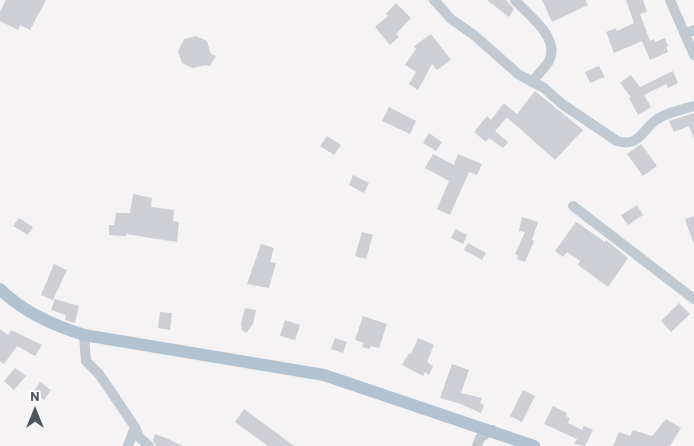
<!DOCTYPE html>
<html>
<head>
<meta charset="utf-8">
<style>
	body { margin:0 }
	#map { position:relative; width:694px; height:446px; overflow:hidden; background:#f5f3f3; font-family:Barlow,sans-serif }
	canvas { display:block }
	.north { position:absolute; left:10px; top:386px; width:50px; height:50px; -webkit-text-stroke:4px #fff; paint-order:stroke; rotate:0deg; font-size:14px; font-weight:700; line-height:20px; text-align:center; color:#4a5661 }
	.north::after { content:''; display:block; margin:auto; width:18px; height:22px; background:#4a5661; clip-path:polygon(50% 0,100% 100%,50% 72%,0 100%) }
</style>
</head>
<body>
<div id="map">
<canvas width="694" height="446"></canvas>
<div class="north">N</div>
</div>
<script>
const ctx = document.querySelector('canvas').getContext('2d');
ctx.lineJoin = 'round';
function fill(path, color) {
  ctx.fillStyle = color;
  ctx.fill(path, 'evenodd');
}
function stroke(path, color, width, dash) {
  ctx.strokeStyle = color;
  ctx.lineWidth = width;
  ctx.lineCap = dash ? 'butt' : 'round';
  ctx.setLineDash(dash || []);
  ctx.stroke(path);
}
fill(new Path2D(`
	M6 0H46L30 30 20 25 18 30 0 21V11Z
	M487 0H506L514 9 509 17Z
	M542 0H585L588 5 552 22Z
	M626 0H643L647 12 640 14 650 41 654 39 655 42 665 38 668 46 666 47 668 52 650 60 642 41 614 53 606 32 616 28 617 31 634 23Z
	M396 3 411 18 396 34 399 37 390 45 375 27 388 16 386 14Z
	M431 34 451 60 437 70 432 64 418 90 409 84 416 72 405 65 416 49 414 46Z
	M196 36 207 41 211 54 216 56 210 66 206 65 192 68 182 63 178 51 184 39Z
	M599 66 605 77 590 83 585 72Z
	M673 71 678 83 668 88 666 84 644 95 651 107 638 115 629 98 631 97 620 83 631 75 640 87Z
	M535 91 583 130 555 160 509 119 506 118 495 131 508 142 503 148 489 138 486 142 474 132 487 116 491 120 504 103 517 114Z
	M389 107 416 121 410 134 382 121Z
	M694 113V139L689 126 674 132 669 121Z
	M429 133 442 142 436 151 423 143Z
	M327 136 341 145 334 155 320 146Z
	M641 144 657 166 643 176 627 154Z
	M433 154 454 165 458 154 482 164 477 175 469 172 450 215 437 209 449 181 425 168Z
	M353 175 369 183 364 193 349 185Z
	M133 194 152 198 151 207 174 210 173 221 179 222 177 242 126 234V236L109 235V225H114L116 213H130Z
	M637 205 643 215 628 225 621 215Z
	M694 216V242H693L685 219Z
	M522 217 538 222 532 240 534 241 525 262 517 259 518 256 515 254 525 232 519 231Z
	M19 218 33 227 28 235 13 226Z
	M576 222 605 242 606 240 628 258 608 287 578 265 580 261 567 252 563 257 555 251Z
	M456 229 467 235 463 244 451 238Z
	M362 232 373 235 366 259 355 256Z
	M468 243 486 253 482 260 464 250Z
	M261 244 274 248 270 262 276 263 269 288 247 284Z
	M54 264 67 270 53 300 41 295Z
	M55 299 79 306 75 323 65 320 66 315 51 310Z
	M679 303 690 314 671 332 661 321Z
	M245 308 256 310 253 324 246 333 242 330 241 323Z
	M160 312 172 313 170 330 158 328Z
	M363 316 387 324 379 348 371 346 369 349 362 347 364 343 355 340Z
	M285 320 300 325 295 340 280 336Z
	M0 329 8 335 11 330 42 345 35 356 17 346 4 364 0 361Z
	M335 338 347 342 343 353 331 349Z
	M418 338 434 345 427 362 433 366 429 375 425 372 423 376 402 365 409 353 411 354Z
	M452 364 469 370 461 393 482 398 480 403 484 405 481 413 461 404 440 398Z
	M15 368 26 376 14 390 4 381Z
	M40 382 51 390 44 400 33 392Z
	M523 390 535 396 522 422 510 416Z
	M553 406 567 413 566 416 570 418 568 423 582 430 584 426 593 430 585 446 574 444 577 439 544 424Z
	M244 409 294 446H268L235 422Z
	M666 419 681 428 670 446H613L619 432 630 436 633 430 652 436Z
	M155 434 166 438 183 446H156L153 440Z`), '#cdcfd5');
stroke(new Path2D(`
	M434 0 451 19 474 35 518 74 544 88 562 104 617 141C639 148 642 130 656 120 666 112 682 110 694 106
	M515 0C528 15 561 38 549 61 545 68 537 75 532 82
	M670 0 694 55
	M685 34 694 30
	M573 206 694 299
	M84 335 86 361 99 374 135 427 139 437 149 446
	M128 446 135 427
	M477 446 480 438 492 430`), '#c1cad2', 10);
stroke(new Path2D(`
	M0 289C23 312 53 325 84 335L324 375 534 446`), '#b3c2d1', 12);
</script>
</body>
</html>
